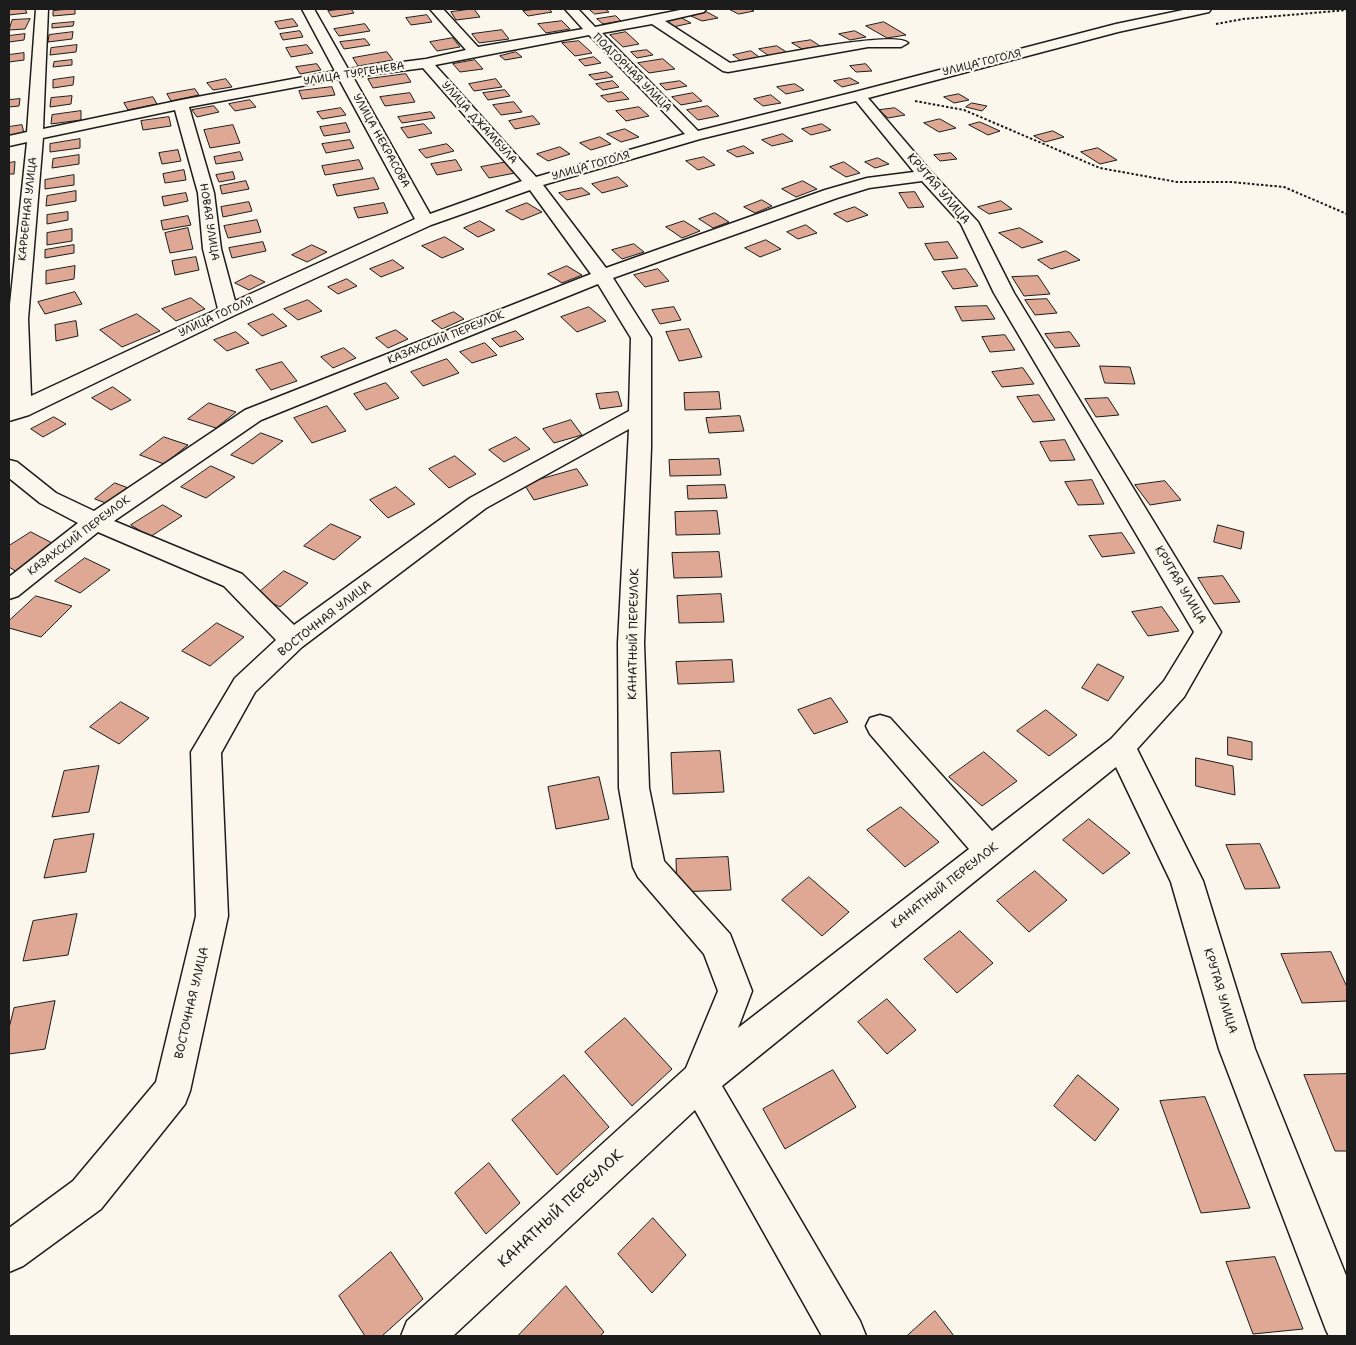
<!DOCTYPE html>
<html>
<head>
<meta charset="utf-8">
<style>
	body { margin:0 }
	#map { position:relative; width:1356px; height:1345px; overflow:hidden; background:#fbf7ec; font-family:"Shantell Sans",sans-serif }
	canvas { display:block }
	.frame { position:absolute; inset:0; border:10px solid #1c1c1c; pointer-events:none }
</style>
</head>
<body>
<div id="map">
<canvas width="1356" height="1345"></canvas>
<div class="frame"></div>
</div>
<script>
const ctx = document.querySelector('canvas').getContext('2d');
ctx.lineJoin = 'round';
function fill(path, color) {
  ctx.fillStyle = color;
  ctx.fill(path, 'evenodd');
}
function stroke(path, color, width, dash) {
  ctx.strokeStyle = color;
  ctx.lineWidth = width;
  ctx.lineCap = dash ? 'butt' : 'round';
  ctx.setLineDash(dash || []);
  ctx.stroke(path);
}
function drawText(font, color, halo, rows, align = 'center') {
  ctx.font = font + ' "Shantell Sans",sans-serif';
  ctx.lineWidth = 4.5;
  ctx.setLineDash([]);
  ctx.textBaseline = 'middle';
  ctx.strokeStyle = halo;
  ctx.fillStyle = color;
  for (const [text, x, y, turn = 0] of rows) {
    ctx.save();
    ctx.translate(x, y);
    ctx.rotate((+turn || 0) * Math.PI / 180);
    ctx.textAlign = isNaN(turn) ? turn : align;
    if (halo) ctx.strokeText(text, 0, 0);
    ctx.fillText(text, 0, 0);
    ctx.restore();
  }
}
const building = new Path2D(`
	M9 9H25L27 13 9 15Z
	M75 9V14L53 16V11Z
	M343 9H351L354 13 332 17 328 11Z
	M474 9 480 17 456 20 451 12Z
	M538 9H549L552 12 528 16 523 11Z
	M589 9H605L609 12 595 14Z
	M729 9H750L754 11 739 14Z
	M707 12 718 18 702 21 691 16Z
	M427 15 432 22 411 25 406 18Z
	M616 16 621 21 603 24 597 19Z
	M680 17 691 23 673 27 662 21Z
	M30 19 25 29 9 30 12 20Z
	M293 19 298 26 279 29 275 22Z
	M562 21 570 29 546 33 538 24Z
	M74 22 73 26 52 28V24Z
	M884 22 906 35 887 38 866 26Z
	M365 24 370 31 339 36 334 29Z
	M502 30 509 39 479 43 472 34Z
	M300 31 303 37 283 40 280 34Z
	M855 31 866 37 850 40 839 34Z
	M73 32 72 39 48 42 49 35Z
	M626 32 639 44 623 47 610 35Z
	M25 34 24 40 9 42V36Z
	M453 38 460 47 437 51 430 42Z
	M365 39 370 45 344 49 340 42Z
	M811 40 820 46 802 49 792 43Z
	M579 41 592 53 575 56 562 43Z
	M77 45 76 52 50 55 51 48Z
	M307 45 313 53 291 57 286 48Z
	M777 46 788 53 769 56 759 49Z
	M647 50 653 55 637 58 631 52Z
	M751 51 759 57 741 61 733 55Z
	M387 52 393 60 358 66 353 58Z
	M516 52 522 57 505 60 500 56Z
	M24 53V60L9 62V55Z
	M594 57 601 63 585 66 579 60Z
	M663 59 675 69 649 73 638 63Z
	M72 60V65L53 67 54 62Z
	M475 60 483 69 460 72 453 64Z
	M317 64 321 70 300 74 296 67Z
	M866 64 872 71 856 72 850 66Z
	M607 72 613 77 595 80 589 75Z
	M406 74 411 82 373 88 368 79Z
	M74 77 73 85 53 88V80Z
	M850 78 859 83 842 87 834 81Z
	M226 79 232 87 213 90 207 83Z
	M496 79 502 87 474 91 469 84Z
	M613 81 619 87 603 90 596 84Z
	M680 81 687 86 666 90 660 84Z
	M795 84 804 90 786 94 777 87Z
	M332 87 335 95 302 99 299 91Z
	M195 89 199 95 171 101 167 94Z
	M505 90 510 96 488 100 483 93Z
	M622 92 629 99 608 102 601 96Z
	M410 93 415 102 385 106 380 97Z
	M693 93 702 101 681 105 672 97Z
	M959 94 969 100 954 103 944 97Z
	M771 95 781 103 763 106 754 99Z
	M72 96 71 104 50 107 51 98Z
	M153 97 157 104 128 110 124 103Z
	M20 99 19 106 9 107V100Z
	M250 100 256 107 235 111 229 104Z
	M514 102 522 112 501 115 493 105Z
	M972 103 987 106 982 111 966 107Z
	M214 106 219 112 197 117 192 110Z
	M708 106 719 116 698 120 687 110Z
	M639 107 649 116 626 121 616 111Z
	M341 108 346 115 322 119 317 112Z
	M895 108 905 115 888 118 879 110Z
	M81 111V120L51 124 52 115Z
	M431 112 435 118 402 123 398 117Z
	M533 116 540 124 515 129 509 121Z
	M169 117 171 126 143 130 141 121Z
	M940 119 956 128 939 132 924 123Z
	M980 122 1000 131 988 135 969 125Z
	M346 123 350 132 324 136 320 127Z
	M424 124 432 133 408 138 401 128Z
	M822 124 831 130 811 135 802 129Z
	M22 125 24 133 9 136V127Z
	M233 125 240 143 210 148 204 130Z
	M625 129 639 137 621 142 607 134Z
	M1053 131 1064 137 1045 142 1034 136Z
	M783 134 793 141 772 146 762 140Z
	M600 137 611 144 591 150 580 143Z
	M80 139V148L50 152V144Z
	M350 140 354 148 326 153 322 144Z
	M447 144 454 151 426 158 419 150Z
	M744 146 754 153 737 157 727 151Z
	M560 147 570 154 548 161 537 154Z
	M1098 148 1117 160 1100 164 1081 152Z
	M178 150 181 161 162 164 159 153Z
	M240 152 243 160 216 164 214 157Z
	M951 153 957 159 940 161 934 155Z
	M79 155V164L52 168 53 159Z
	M704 157 715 165 698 170 686 161Z
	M878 158 889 164 875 168 865 162Z
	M359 160 363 169 325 175 322 166Z
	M456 160 462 170 437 175 431 164Z
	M15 162 14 174H9V163Z
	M507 162 515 173 489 178 481 167Z
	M844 162 860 173 846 177 830 167Z
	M184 170 186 180 165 183 163 174Z
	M233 172 235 179 219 182 216 175Z
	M74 175V185L45 189V180Z
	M618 177 628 186 602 193 592 184Z
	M374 178 379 189 337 196 333 185Z
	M246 181 249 189 222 194 220 186Z
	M803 181 817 189 796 197 782 189Z
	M582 188 590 194 567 200 559 193Z
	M76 191V201L46 206 47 196Z
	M915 192 924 207 908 208 899 193Z
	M186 193 188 201 164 206 162 197Z
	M762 200 772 206 755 213 744 207Z
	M1001 201 1012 209 989 214 978 207Z
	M249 202 252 211 223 217 221 207Z
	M384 203 388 213 358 218 354 208Z
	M527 203 542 212 522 220 506 211Z
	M855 207 868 215 847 222 834 214Z
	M68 212V220L47 224V215Z
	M715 213 729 222 713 228 699 219Z
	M188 216 191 225 163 230 161 221Z
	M257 220 261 232 228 238 224 226Z
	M480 221 495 230 478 237 464 228Z
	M684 221 700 231 682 238 666 227Z
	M806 225 817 233 798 239 787 232Z
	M188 228 193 249 170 253 165 233Z
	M1020 228 1043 242 1022 248 999 233Z
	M72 229V241L47 245V233Z
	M445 237 464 249 442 258 422 246Z
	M766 240 781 249 760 257 745 248Z
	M263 242 266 251 232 258 229 248Z
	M948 242 958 258 934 260 925 244Z
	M634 244 644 252 622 259 612 250Z
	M74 245V253L45 258V250Z
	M312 245 327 252 307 262 292 255Z
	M1066 251 1080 260 1051 269 1038 260Z
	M196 257 199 270 175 275 172 261Z
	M393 260 404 268 381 277 370 269Z
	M75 266 74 279 46 284V271Z
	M567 266 582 275 562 283 548 274Z
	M658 269 669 281 645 287 634 275Z
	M966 269 978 286 953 289 942 272Z
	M251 275 265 282 249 290 235 283Z
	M1038 276 1050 294 1024 296 1012 277Z
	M347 279 357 286 338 294 328 287Z
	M75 292 82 304 45 314 38 302Z
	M191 298 205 309 176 321 162 309Z
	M1047 299 1057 313 1035 315 1025 300Z
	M308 300 322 311 298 320 284 309Z
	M987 306 995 319 962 321 955 307Z
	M589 307 606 321 577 332 561 317Z
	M674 307 681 320 660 324 652 310Z
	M454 312 464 319 442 329 432 321Z
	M137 314 160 331 122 347 100 330Z
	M273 314 287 326 262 336 248 324Z
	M76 321 78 336 56 341 55 325Z
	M689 329 702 357 679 361 666 332Z
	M396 330 408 339 388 348 376 338Z
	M516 331 524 339 500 347 492 339Z
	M236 332 249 343 227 351 214 340Z
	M1070 332 1080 346 1055 348 1045 334Z
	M1005 335 1015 350 990 352 982 337Z
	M485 343 497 355 472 363 460 352Z
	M344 348 356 358 333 368 321 357Z
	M447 359 459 373 423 386 411 372Z
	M282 362 297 381 271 390 256 370Z
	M1100 366 1130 367 1135 384 1105 383Z
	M1023 368 1034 384 1002 387 992 372Z
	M386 383 399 398 366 410 354 394Z
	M113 387 131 400 111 410 92 398Z
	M618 392 622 406 600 409 596 394Z
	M719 392 721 409 685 410 684 393Z
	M1039 395 1055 420 1033 422 1017 397Z
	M1108 398 1119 415 1096 417 1085 399Z
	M209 403 236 412 216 428 188 419Z
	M327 406 346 431 312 443 294 418Z
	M740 416 744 431 709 433 706 418Z
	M54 417 66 424 43 437 31 429Z
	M571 420 582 435 554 443 543 429Z
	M261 433 283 441 253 464 231 455Z
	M164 437 188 445 164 464 140 455Z
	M516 437 530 449 504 462 489 450Z
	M1065 440 1075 460 1050 461 1040 442Z
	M455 456 476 474 449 488 429 469Z
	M719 459 721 475 670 476 669 460Z
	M211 466 235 477 206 498 181 487Z
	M577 469 588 485 534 500 524 484Z
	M1092 480 1104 504 1078 505 1065 482Z
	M1165 481 1181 500 1150 505 1135 485Z
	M115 483 131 489 111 505 95 499Z
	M725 485 727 498 688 499 687 486Z
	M396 487 415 504 388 518 370 500Z
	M163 505 182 516 150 537 131 525Z
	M717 511 720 534 676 535 675 512Z
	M331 524 361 537 334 560 304 546Z
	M1218 525 1244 532 1241 549 1214 542Z
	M31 532 56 545 17 572 9 567V546Z
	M1122 533 1135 553 1102 557 1089 536Z
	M719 552 722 577 674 578 672 553Z
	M85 558 110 570 80 593 55 581Z
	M284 571 308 583 280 607 256 595Z
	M1223 576 1240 602 1214 604 1198 578Z
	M721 594 724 622 679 623 677 596Z
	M36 596 72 606 41 637 9 628V621Z
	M1162 607 1179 631 1148 636 1132 612Z
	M217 623 244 637 210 666 182 651Z
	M732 660 734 682 678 684 676 662Z
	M1098 664 1124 677 1108 701 1082 688Z
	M831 698 848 722 814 734 798 710Z
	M121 702 149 718 119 744 90 727Z
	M1046 710 1077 735 1049 756 1017 731Z
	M1228 737 1252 742V760L1228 755Z
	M720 751 724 792 673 794 671 753Z
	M984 752 1017 781 982 806 949 777Z
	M1196 758 1233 766 1235 795 1196 786Z
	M99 766 89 812 52 817 64 771Z
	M599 777 609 819 556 829 548 787Z
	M901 807 939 842 905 867 867 830Z
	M1089 819 1130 853 1103 874 1063 840Z
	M94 834 86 872 44 878 54 840Z
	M1260 844 1280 888 1245 889 1226 845Z
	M728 857 731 890 677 892 676 859Z
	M1035 871 1067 900 1029 932 997 901Z
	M809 877 849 912 822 936 782 900Z
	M77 914 68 955 23 961 33 921Z
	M960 931 993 963 957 993 924 959Z
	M1331 952 1347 987V1001L1302 1003 1281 954Z
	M887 999 916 1030 887 1054 858 1022Z
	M55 1001 45 1049 9 1054V1028L14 1008Z
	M625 1018 672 1069 632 1106 585 1052Z
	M833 1070 856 1107 785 1149 763 1109Z
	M1347 1074V1151H1335L1304 1075Z
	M564 1075 609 1127 557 1175 512 1120Z
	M1078 1075 1119 1109 1095 1141 1054 1106Z
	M1205 1097 1250 1208 1201 1213 1160 1101Z
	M489 1163 520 1203 486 1234 455 1193Z
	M653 1218 686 1255 652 1293 618 1254Z
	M391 1252 423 1299 382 1336H365L339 1296Z
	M1275 1257 1303 1329 1253 1334 1226 1262Z
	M566 1286 604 1332 600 1336H518Z
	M935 1311 954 1336H907Z`);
fill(building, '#dfa895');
stroke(building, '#1c1c1c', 1);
const minor = new Path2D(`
	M36 9H48L43 129 181 100 335 71 302 9H314L348 69 426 59 466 50 430 9H443L478 47 583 29 565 9H578L595 27 685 9H706L704 12 665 21 730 63C755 59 896 29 908 43L901 47H868L728 72 723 71 652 24 602 33 698 131 855 92 1116 24 1188 9H1211L1209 12 1118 32 868 98 932 173 978 222 1014 293 1221 632 1184 697 1137 749 1203 881 1255 1049 1347 1278V1336H1329L1326 1330 1219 1049 1171 882 1116 767 722 1086 860 1321 866 1336H822L695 1110 453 1336H401L407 1321 686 1068 718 991 704 954 638 877 633 867 619 788 618 643 629 429 486 508 302 647 255 692 221 753 228 916 190 1091 185 1104 101 1209 23 1266 9 1272V1228L73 1181 156 1082 196 916 191 752 235 678 276 640 224 586 98 532 18 596 9 599V577L78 523 40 503 9 478V460L17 462 56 493 94 511 245 410 591 274 530 190 431 225 235 315 29 415 9 421V314L27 142 9 146V136L27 132ZM589 35 685 134 536 177 435 65ZM423 68 522 181 430 214 353 77ZM339 79 415 219 235 301 221 249 214 193 189 107ZM856 101 914 172 867 178 825 190 606 268 543 185 700 139ZM175 110 198 193 203 249 218 309 31 396 28 319 43 138ZM922 181 961 224 994 293 1194 632 1164 681 1111 739 992 831 890 718 880 715 870 718 866 726 870 734 969 849 738 1028 752 991 730 934 664 861 649 788 644 643 651 447V338L613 278 837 198 869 188ZM598 284 631 338 629 411 470 498 294 625 242 574 114 521 261 420Z`);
stroke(minor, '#1c1c1c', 3);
stroke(new Path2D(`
	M1216 24 1243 19 1347 10
	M915 101 964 110 1100 168 1177 182H1231L1284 187 1347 214`), '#1c1c1c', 2, [2.5, 2]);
fill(minor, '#fbf7ec');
drawText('11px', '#1c1c1c', '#fbf7ec', [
	["УЛИЦА ГОГОЛЯ",982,63,-14],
	["ПОДГОРНАЯ УЛИЦА",632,73,45],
	["УЛИЦА ТУРГЕНЕВА",354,74,-9],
	["УЛИЦА ДЖАМБУЛА",479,123,48],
	["УЛИЦА НЕКРАСОВА",381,141,61],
	["УЛИЦА ГОГОЛЯ",591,166,-16],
	["КАРЬЕРНАЯ УЛИЦА",28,209,-84],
	["НОВАЯ УЛИЦА",209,222,81],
	["УЛИЦА ГОГОЛЯ",216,317,-25],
	["КАЗАХСКИЙ ПЕРЕУЛОК",446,338,-22],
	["КАЗАХСКИЙ ПЕРЕУЛОК",79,536,-37]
]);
drawText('12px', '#1c1c1c', '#fbf7ec', [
	["КРУТАЯ УЛИЦА",938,189,49],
	["КРУТАЯ УЛИЦА",1180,585,59],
	["ВОСТОЧНАЯ УЛИЦА",325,619,-38],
	["КАНАТНЫЙ ПЕРЕУЛОК",634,634,-89],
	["КАНАТНЫЙ ПЕРЕУЛОК",945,886,-38],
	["КРУТАЯ УЛИЦА",1220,991,73],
	["ВОСТОЧНАЯ УЛИЦА",192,1003,-77]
]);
drawText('15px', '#1c1c1c', '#fbf7ec', [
	["КАНАТНЫЙ ПЕРЕУЛОК",561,1209,-43]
]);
</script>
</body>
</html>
